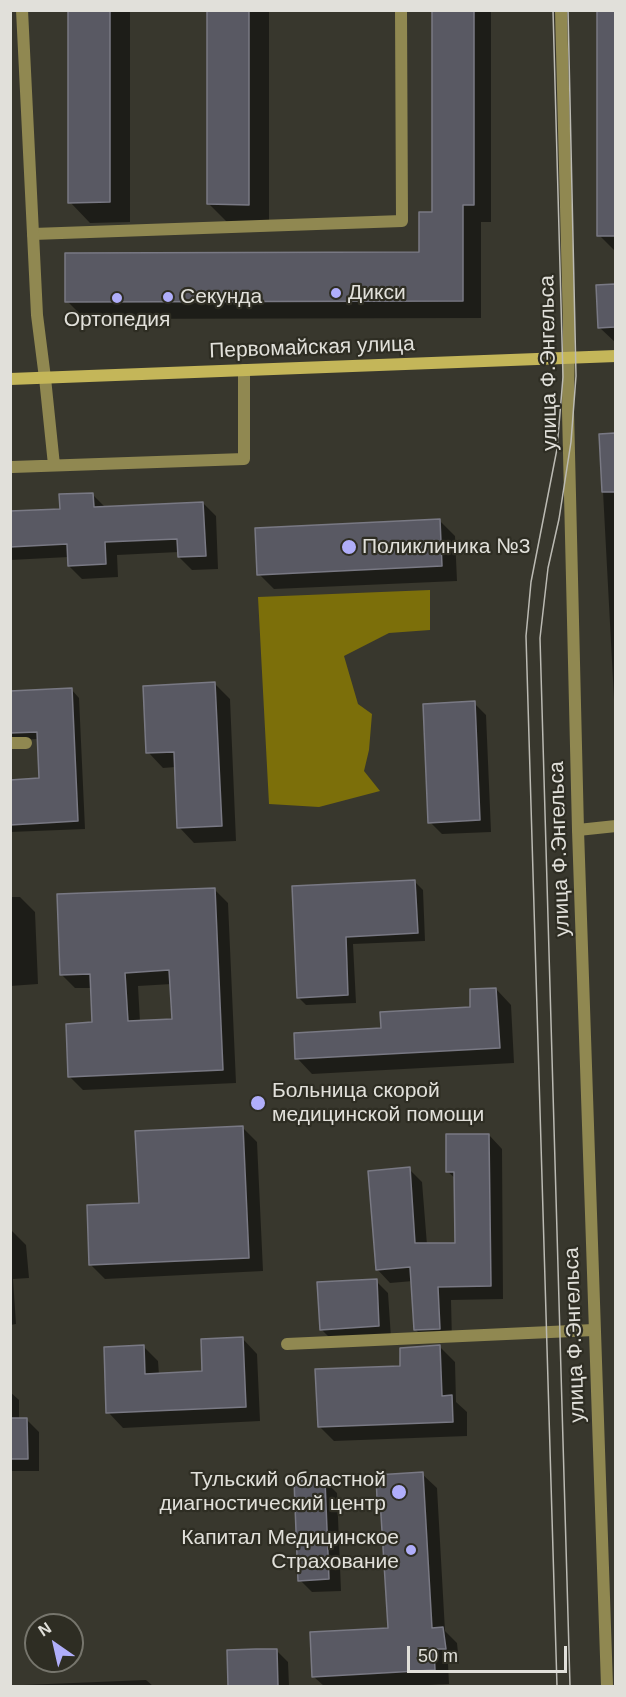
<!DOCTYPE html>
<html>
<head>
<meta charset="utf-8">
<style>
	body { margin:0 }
	#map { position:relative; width:626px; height:1697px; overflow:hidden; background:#38372d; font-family:Helvetica,sans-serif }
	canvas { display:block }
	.frame { position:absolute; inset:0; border:12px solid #e1e0da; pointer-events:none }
	.north { position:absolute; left:24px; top:1613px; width:60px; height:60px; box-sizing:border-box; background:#2e2d23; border:2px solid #76756c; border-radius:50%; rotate:326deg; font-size:16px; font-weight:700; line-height:24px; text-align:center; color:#e1e0da }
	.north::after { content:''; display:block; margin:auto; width:21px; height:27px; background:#b0aefa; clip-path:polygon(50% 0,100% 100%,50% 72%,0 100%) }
	.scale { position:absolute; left:407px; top:1646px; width:160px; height:27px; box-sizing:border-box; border:3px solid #e1e0da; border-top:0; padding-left:8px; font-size:18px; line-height:21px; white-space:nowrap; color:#e1e0da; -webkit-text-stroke:4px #2e2d23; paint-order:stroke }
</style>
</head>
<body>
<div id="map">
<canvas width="626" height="1697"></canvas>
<div class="frame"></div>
<div class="north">N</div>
<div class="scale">50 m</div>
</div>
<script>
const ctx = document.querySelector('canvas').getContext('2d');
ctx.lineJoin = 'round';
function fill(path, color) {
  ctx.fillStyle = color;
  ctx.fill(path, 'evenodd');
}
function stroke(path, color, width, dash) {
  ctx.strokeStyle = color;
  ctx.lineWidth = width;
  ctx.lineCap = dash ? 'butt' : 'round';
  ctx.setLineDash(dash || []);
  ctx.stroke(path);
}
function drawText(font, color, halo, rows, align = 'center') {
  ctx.font = font + ' Helvetica,sans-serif';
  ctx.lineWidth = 4.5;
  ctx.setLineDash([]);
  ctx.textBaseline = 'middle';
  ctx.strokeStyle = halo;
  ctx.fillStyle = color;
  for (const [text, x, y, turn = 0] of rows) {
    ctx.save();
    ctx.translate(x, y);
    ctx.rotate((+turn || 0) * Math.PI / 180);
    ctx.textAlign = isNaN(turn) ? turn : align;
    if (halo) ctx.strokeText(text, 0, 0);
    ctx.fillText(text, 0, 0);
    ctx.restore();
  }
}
fill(new Path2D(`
	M430 590V630L389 633 344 656 358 704 372 714 369 750 364 771 380 791 319 807 269 804 258 597Z`), '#7c6f0a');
fill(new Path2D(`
	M70 10H130V222L90 223 70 202Z
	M209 10 269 11V224H229L209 204Z
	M433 10H491V222H481V318L85 319 67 301 420 254 433 214Z
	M598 10H616V252L599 235Z
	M616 285V343L600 328 598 286Z
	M616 434V737L600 435Z
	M92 494 105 507 203 503 216 516 218 569 192 570 179 557V552L117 555 118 577 82 579 69 566V557L10 560V513L62 510Z
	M440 521 455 536 457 581 274 589 259 574Z
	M215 684 230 699 236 841 194 843 179 827 176 767 163 768 148 752Z
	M71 689 79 698 85 829 10 832V781L41 780 39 739 16 740 10 735V692Z
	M474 703 486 715 491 832 442 834 430 822Z
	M415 882 423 890 425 941 353 944 356 1003 306 1005 298 997 294 888Z
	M214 889 228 903 236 1083 83 1090 70 1077 94 1024 92 988H75L62 975ZM172 984 173 1020 140 1022 138 986Z
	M10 897H20L35 912 38 984 10 986Z
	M496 989 511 1005 514 1063 312 1074 297 1058 383 1030 472 1008Z
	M243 1128 257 1142 263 1271 105 1279 91 1265 140 1204Z
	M489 1135 502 1149 503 1299 451 1300 452 1342 429 1343 415 1329 413 1281 390 1283 377 1269 409 1169 422 1182 427 1245 456 1244V1179L447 1171Z
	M10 1229 26 1245 29 1278 13 1279 16 1324 10 1325Z
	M376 1281 388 1293 391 1338 333 1341 321 1329Z
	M242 1338 257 1354 260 1421 123 1428 108 1412 143 1346 158 1361 159 1375 204 1372Z
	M440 1347 455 1362 456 1402 467 1412V1436L334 1441 319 1426 402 1367Z
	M10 1392 19 1400V1420H27L39 1432V1471H10Z
	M422 1474 437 1488 445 1631 457 1643 459 1663H448L449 1684 409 1686H324L314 1677 390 1629 381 1501 378 1498Z
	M325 1481 337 1493 341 1591 312 1592 300 1580Z
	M276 1650 288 1662 289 1686H230L229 1652Z
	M146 1680 153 1686H24V1685Z`), '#0007');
const building = new Path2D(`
	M68 10H110V202L68 203Z
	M207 10H249V205L207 204Z
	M432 10H474V205H463V301L65 302V253L419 252V212H432Z
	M597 10H615V236H597Z
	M615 284V327L598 328 596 285Z
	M615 433V492H602L599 434Z
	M93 493 94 507 203 502 206 556 178 557 177 539 105 542 106 564 68 566 67 544 10 547V511L60 509 59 494Z
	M440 519 442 566 257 575 255 528Z
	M215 682 222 826 177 828 174 752 146 753 143 686Z
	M72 688 78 821 10 825V780L39 778 37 732 10 733V691Z
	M475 701 480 820 428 823 423 704Z
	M415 880 418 933 346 937 348 995 297 998 292 886Z
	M215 888 223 1070 68 1077 66 1024 92 1022 90 974 60 975 57 894ZM169 970 172 1019 128 1021 125 973Z
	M496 988 500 1048 295 1059 294 1033 381 1028 380 1012 470 1007V989Z
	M243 1126 249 1258 89 1265 87 1205 139 1203 135 1131Z
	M446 1134H489L491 1286 438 1287 440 1329 414 1330 410 1267 376 1270 368 1171 410 1167 415 1243H455L454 1172H446Z
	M377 1279 379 1326 320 1330 317 1282Z
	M243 1337 246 1407 106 1413 104 1347 144 1345 145 1374 202 1371 201 1339Z
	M440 1345 442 1396 452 1395 453 1422 318 1427 315 1369 400 1366V1348Z
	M10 1418H27L28 1459H10Z
	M423 1472 432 1628 443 1627 446 1649H434L435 1670 312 1677 310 1632 388 1628 380 1499H377L376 1475Z
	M325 1480 329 1579 298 1581 294 1481Z
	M256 1649H277L278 1686H228L227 1650Z`);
fill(building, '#595963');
stroke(building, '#797984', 1.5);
stroke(new Path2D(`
	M33 234 402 221 401 10
	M45 378 54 465
	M12 467 244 459V370
	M10 743H26
	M578 830 616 826
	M287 1344 594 1330`), '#908851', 12);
stroke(new Path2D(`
	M22 10 37 315 45 378`), '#908851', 12);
stroke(new Path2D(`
	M561 10 569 325 568 411 578 830 607 1686`), '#908851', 12);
stroke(new Path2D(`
	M10 379 616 356`), '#c4b659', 12);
stroke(new Path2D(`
	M553 10 563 377 557 449 531 582 526 636 557 1686
	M568 10 576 376 571 442 559 519 548 568 540 638 570 1686`), '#bbbab3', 1.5);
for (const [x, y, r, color] of [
	[336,293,6,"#b0aefa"],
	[168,297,6,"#b0aefa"],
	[117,298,6,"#b0aefa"],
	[349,547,8,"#b0aefa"],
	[258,1103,8,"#b0aefa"],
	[399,1492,8,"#b0aefa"],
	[411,1550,6,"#b0aefa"]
]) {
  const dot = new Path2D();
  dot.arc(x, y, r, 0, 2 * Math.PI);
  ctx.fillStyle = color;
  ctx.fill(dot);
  stroke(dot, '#2e2d23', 2);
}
drawText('21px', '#e1e0da', '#2e2d23', [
	["Дикси",348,293],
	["Секунда",180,297],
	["Ортопедия",117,320,"center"],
	["Поликлиника №3",362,547],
	["Больница скорой",272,1091],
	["медицинской помощи",272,1115],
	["Тульский областной",386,1480,"right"],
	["диагностический центр",386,1504,"right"],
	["Капитал Медицинское",399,1538,"right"],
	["Страхование",399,1562,"right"]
], 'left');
drawText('21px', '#e1e0da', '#2e2d23', [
	["Первомайская улица",312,348,-2],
	["улица Ф.Энгельса",549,363,-91],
	["улица Ф.Энгельса",560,849,-92],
	["улица Ф.Энгельса",575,1335,-92]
]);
</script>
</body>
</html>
